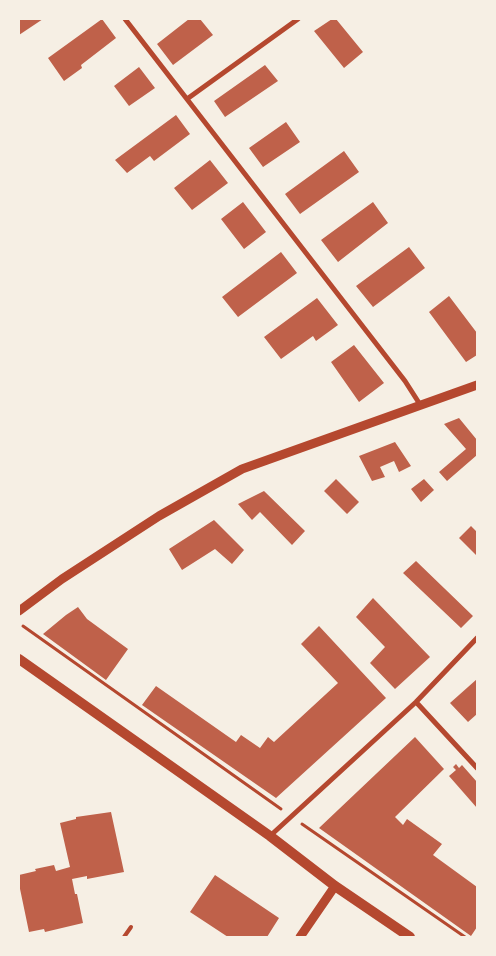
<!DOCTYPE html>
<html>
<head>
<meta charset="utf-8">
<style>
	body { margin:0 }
	#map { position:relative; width:496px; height:956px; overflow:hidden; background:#f6efe4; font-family:"DejaVu Sans",sans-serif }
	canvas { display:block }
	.frame { position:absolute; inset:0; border:20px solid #f6efe4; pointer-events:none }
</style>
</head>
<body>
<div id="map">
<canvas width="496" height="956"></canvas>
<div class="frame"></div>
</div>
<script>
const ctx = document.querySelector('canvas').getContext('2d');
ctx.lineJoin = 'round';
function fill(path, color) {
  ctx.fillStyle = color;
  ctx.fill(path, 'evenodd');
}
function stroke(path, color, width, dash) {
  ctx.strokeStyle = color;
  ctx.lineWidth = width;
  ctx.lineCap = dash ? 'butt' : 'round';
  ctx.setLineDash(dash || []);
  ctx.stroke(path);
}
fill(new Path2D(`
	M19 19H43L19 35Z
	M102 19 116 38 81 65 82 68 64 81 48 58Z
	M189 19H200L213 35 173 65 157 44Z
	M332 19H336L363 52 344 68 314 31Z
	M265 65 278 81 225 117 214 101Z
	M139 67 155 88 129 106 114 86Z
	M176 115 190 134 154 161 150 156 127 173 115 160Z
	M286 122 300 142 263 167 249 148Z
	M344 151 359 172 300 214 285 194Z
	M210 160 228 183 192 210 174 188Z
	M243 202 266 232 244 249 221 219Z
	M373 202 388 223 338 262 321 240Z
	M409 247 425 268 373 307 356 286Z
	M281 252 297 273 238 317 222 297Z
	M449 296 477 333V355L466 362 429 312Z
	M317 298 338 325 316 341 313 336 281 359 264 337Z
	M354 345 384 383 359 402 331 362Z
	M459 418 477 440V455L447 481 439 472 466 449 444 424Z
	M395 442 411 466 399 472 394 461 380 467 385 477 372 481 359 456Z
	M336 479 359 502 347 514 324 491Z
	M424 479 434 490 421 502 411 489Z
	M264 491 305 531 292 545 260 512 252 520 238 504Z
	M214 520 244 550 232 564 215 549 182 570 169 549Z
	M471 526 477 532V556L459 538Z
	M416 561 473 616 461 628 403 573Z
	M373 598 430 657 395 689 370 663 385 647 356 617Z
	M78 607 87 619 128 649 106 680 43 634 66 615Z
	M319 626 386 698 276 798 142 705 156 686 236 742 241 735 260 748 268 737 274 742 338 683 301 644Z
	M477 679V714L468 722 450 703Z
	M415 737 444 769 395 817 403 825 407 819 442 844 433 855 477 887V927L471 936 319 828Z
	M456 764 459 768 462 765 477 782V808L449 776 456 770 453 767Z
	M111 812 124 872 87 879V876L72 879 75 894H77L83 923 45 932 44 929 29 932 19 884V875L36 871 35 869 54 865 56 871 70 867 60 823 76 819V817Z
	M215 875 279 918 267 937H228L190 912Z`), '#bf614a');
stroke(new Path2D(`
	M23 626 281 809
	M302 824 465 937`), '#b5482f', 3);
stroke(new Path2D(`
	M124 937 131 927`), '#b5482f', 4);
stroke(new Path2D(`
	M125 19 405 381 421 406
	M187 99 298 19
	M416 702 477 768
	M270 836 416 702 477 638`), '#b5482f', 5);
stroke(new Path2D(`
	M19 611 62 579 159 516 242 469 477 385
	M300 937 335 886`), '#b5482f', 9);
stroke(new Path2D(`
	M19 659 270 836 335 886 410 937`), '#b5482f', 10);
</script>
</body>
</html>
